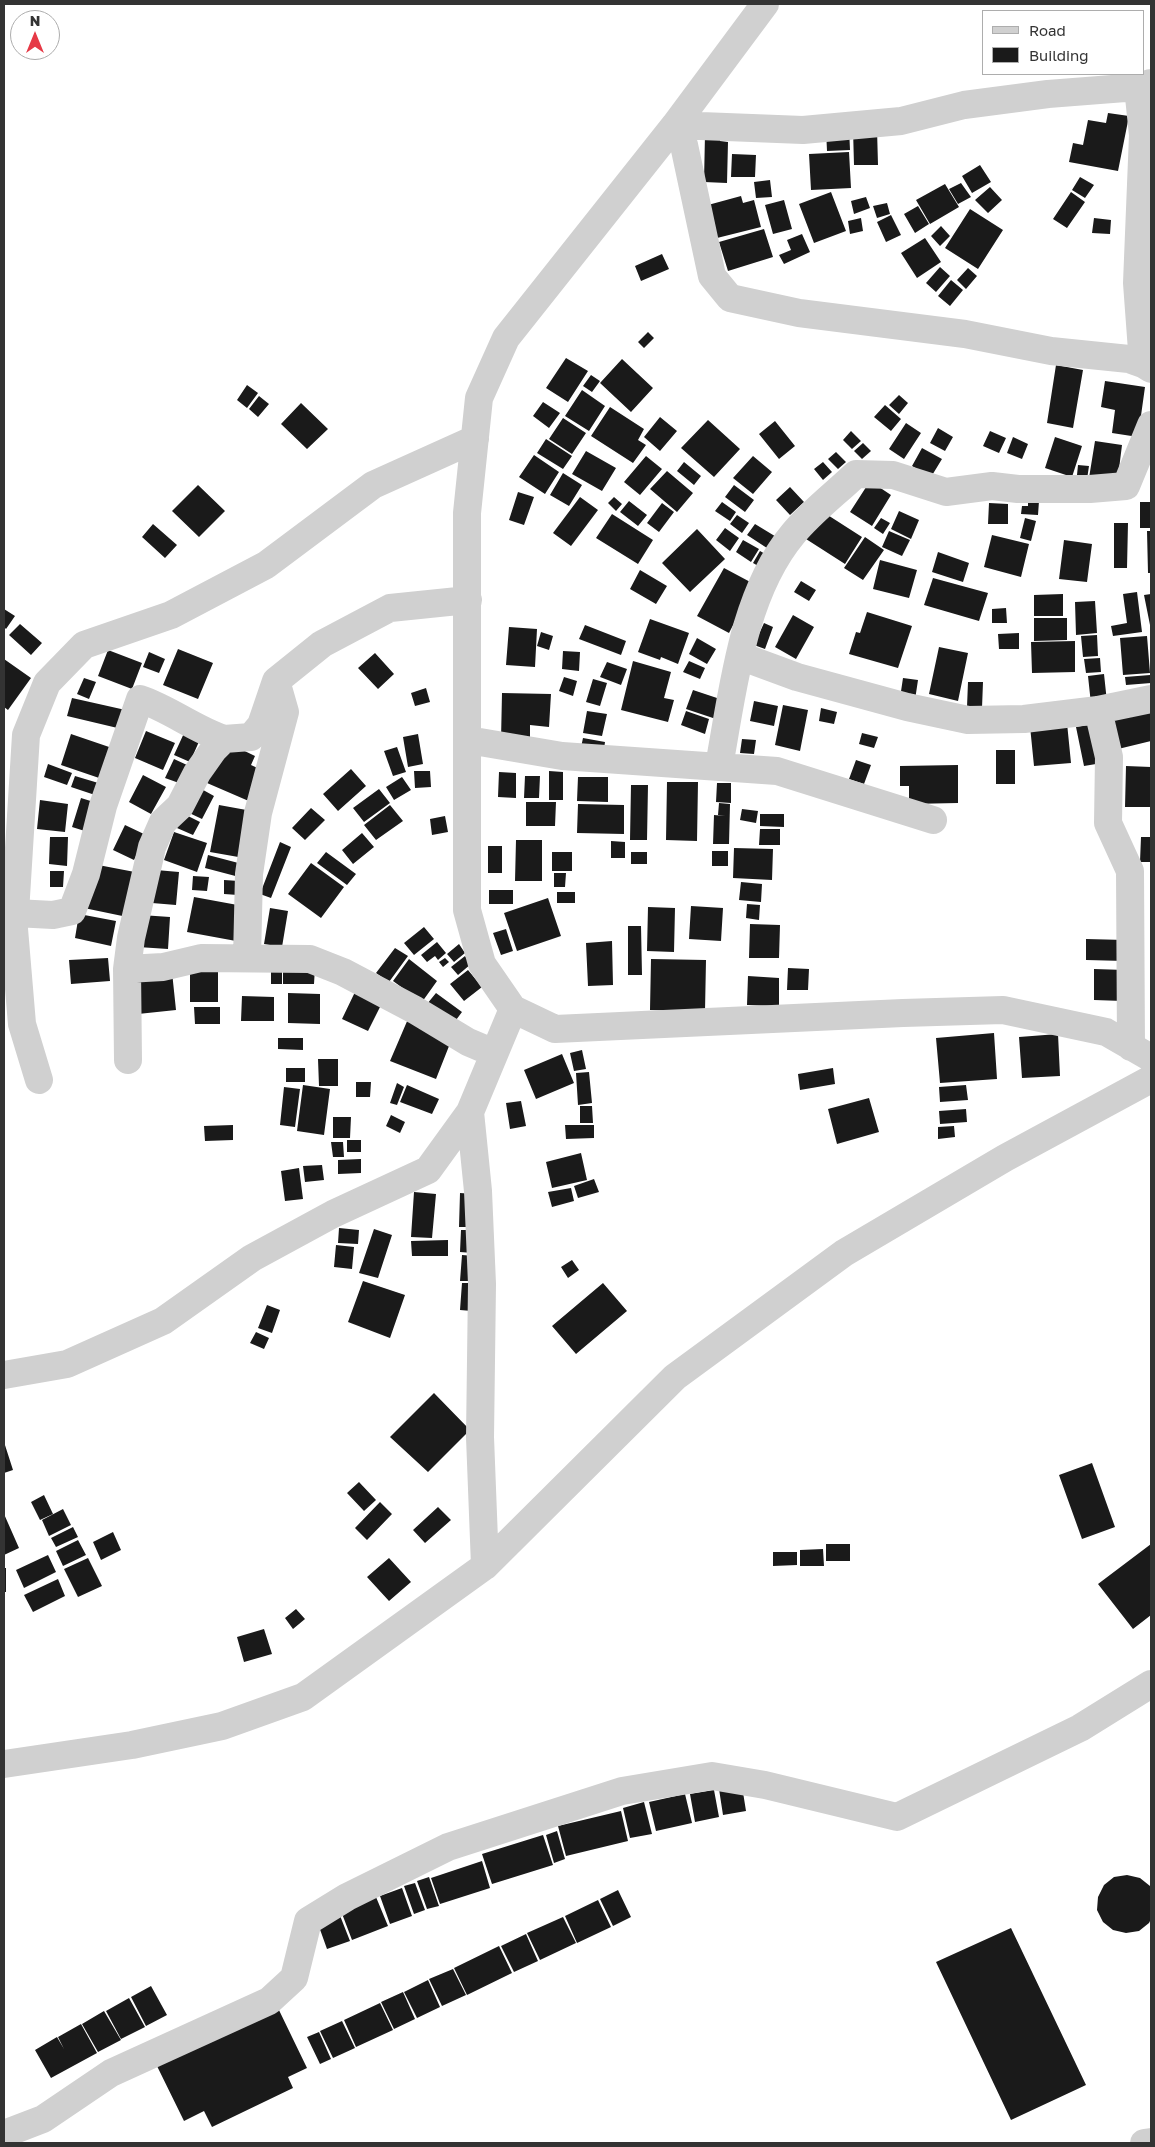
<!DOCTYPE html>
<html>
<head>
<meta charset="utf-8">
<style>
	body { margin:0 }
	#map { position:relative; width:1155px; height:2147px; overflow:hidden; background:#fff; font-family:"Golos Text",sans-serif }
	canvas { display:block }
	.frame { position:absolute; inset:0; border:5px solid #333; pointer-events:none }
	.legend { position:absolute; left:982px; top:10px; width:162px; height:65px; box-sizing:border-box; background:#fff; border:1px solid #adadad; margin:0; padding:6px 9px; list-style:none; font-size:15px; color:#333 }
	.legend li { display:flex; align-items:center; gap:10px; height:25px }
	.legend b { width:25px; border:1px solid #adadad }
	.north { position:absolute; left:10px; top:10px; width:50px; height:50px; box-sizing:border-box; background:#fff; border:1px solid #adadad; border-radius:50%; rotate:0deg; font-size:14px; font-weight:700; line-height:20px; text-align:center; color:#333 }
	.north::after { content:''; display:block; margin:auto; width:18px; height:22px; background:#e63946; clip-path:polygon(50% 0,100% 100%,50% 72%,0 100%) }
</style>
</head>
<body>
<div id="map">
<canvas width="1155" height="2147"></canvas>
<div class="frame"></div>
<ul class="legend">
<li><b style="height:6px;background:#d0d0d0"></b>Road</li>
<li><b style="height:14px;background:#1a1a1a"></b>Building</li>
</ul>
<div class="north">N</div>
</div>
<script>
const ctx = document.querySelector('canvas').getContext('2d');
ctx.lineJoin = 'round';
function fill(path, color) {
  ctx.fillStyle = color;
  ctx.fill(path, 'evenodd');
}
function stroke(path, color, width, dash) {
  ctx.strokeStyle = color;
  ctx.lineWidth = width;
  ctx.lineCap = dash ? 'butt' : 'round';
  ctx.setLineDash(dash || []);
  ctx.stroke(path);
}
fill(new Path2D(`
	M1108 113 1129 116 1118 171 1069 162 1073 143 1083 145 1088 120 1106 123Z
	M849 128 850 150 827 151 826 129Z
	M853 129H877L878 165H854Z
	M705 134 720 135V141L728 142 727 183 704 182Z
	M849 152 851 188 811 190 809 154Z
	M732 154 756 155 755 177H731Z
	M980 165 991 182 972 193 962 176Z
	M1080 177 1094 185 1085 198 1072 190Z
	M770 180 772 197 756 198 754 182Z
	M961 183 971 197 958 204 949 189Z
	M945 184 959 207 930 224 916 200Z
	M990 187 1002 200 988 213 975 200Z
	M831 192 846 231 814 243 799 204Z
	M1071 192 1085 202 1067 228 1053 219Z
	M741 196 743 203 754 200 761 227 717 238 708 205Z
	M866 197 870 208 854 214 851 201Z
	M784 200 792 229 773 234 765 205Z
	M887 203 890 214 877 218 873 206Z
	M918 206 929 224 915 233 904 214Z
	M970 209 1003 230 978 269 945 248Z
	M891 215 901 235 886 242 877 222Z
	M861 218 863 231 850 234 848 221Z
	M1094 218 1111 220 1110 234 1092 233Z
	M941 226 950 236 940 246 931 236Z
	M764 229 773 257 728 271 719 242Z
	M802 234 810 252 784 264 779 255 791 250 787 240Z
	M925 238 941 262 917 278 901 253Z
	M662 254 669 269 641 281 635 266Z
	M940 267 950 276 936 292 926 283Z
	M968 268 977 276 966 289 957 280Z
	M951 280 963 290 950 306 938 296Z
	M648 332 654 338 644 348 638 342Z
	M566 358 588 371 568 402 546 388Z
	M622 359 653 388 631 412 600 383Z
	M1056 365 1083 370 1073 428 1047 423Z
	M591 375 600 381 592 392 583 386Z
	M1105 381 1145 387 1138 437 1112 433 1115 410 1101 407Z
	M247 385 258 393 247 408 237 400Z
	M582 390 605 406 589 431 565 416Z
	M899 395 908 403 899 414 889 405Z
	M259 396 269 404 258 417 249 409Z
	M543 402 560 413 549 428 533 416Z
	M301 403 328 429 307 449 281 424Z
	M885 405 901 419 891 431 874 417Z
	M610 407 644 429 638 440 646 445 633 463 591 436Z
	M660 417 677 431 660 451 644 437Z
	M563 418 586 433 572 454 549 439Z
	M708 420 740 449 714 477 681 448Z
	M775 421 795 446 779 459 759 434Z
	M906 423 921 433 904 459 889 449Z
	M938 428 953 437 945 451 930 443Z
	M851 431 861 441 852 449 843 440Z
	M990 431 1006 438 999 453 983 446Z
	M1013 437 1028 444 1022 459 1007 453Z
	M1055 437 1082 446 1072 477 1045 468Z
	M546 439 572 456 563 469 537 453Z
	M1095 441 1122 445 1118 477 1089 478Z
	M863 443 871 451 862 459 854 451Z
	M922 448 942 459 931 477 912 466Z
	M586 451 616 468 602 491 572 474Z
	M836 452 846 462 838 469 828 459Z
	M534 455 559 472 545 494 519 477Z
	M646 456 662 469 640 495 624 482Z
	M753 456 772 472 753 494 733 478Z
	M684 462 701 476 694 485 677 471Z
	M823 462 832 472 823 480 814 469Z
	M1078 465 1089 466 1086 486 1076 485Z
	M667 471 693 493 677 512 650 489Z
	M563 473 582 485 569 506 550 495Z
	M870 481 891 495 872 526 850 512Z
	M198 485 225 511 199 537 172 511Z
	M734 485 754 500 745 512 725 497Z
	M790 487 804 502 790 515 776 500Z
	M518 492 534 497 524 525 509 520Z
	M580 497 598 510 571 546 553 533Z
	M614 497 622 504 616 511 608 503Z
	M1028 500 1039 501 1038 515 1021 514 1022 506H1028Z
	M629 501 647 515 638 526 620 512Z
	M722 502 736 512 730 521 715 511Z
	M1140 502H1151V528H1140Z
	M662 503 674 512 659 532 647 523Z
	M989 503 1008 504V524H988Z
	M899 511 919 520 911 539 891 529Z
	M823 512 862 537 845 564 806 539Z
	M612 514 653 540 638 564 596 538Z
	M737 515 749 523 742 533 730 524Z
	M881 518 890 523 883 534 874 528Z
	M1025 518 1036 521 1031 541 1020 538Z
	M1114 523H1128L1127 568H1114Z
	M153 524 177 545 165 558 142 537Z
	M755 524 778 538 770 550 747 535Z
	M725 528 739 538 730 551 716 540Z
	M697 529 725 559 690 592 662 563Z
	M889 531 910 540 902 556 882 547Z
	M1147 531H1151V573H1148Z
	M992 535 1029 544 1021 577 984 567Z
	M865 537 884 550 863 580 844 568Z
	M743 540 759 549 751 562 736 552Z
	M1064 540 1092 544 1087 582 1059 579Z
	M760 551 767 555 760 567 753 563Z
	M938 552 969 563 963 582 932 572Z
	M880 560 917 570 909 598 873 589Z
	M724 568 754 584 729 633 697 616Z
	M640 570 667 586 656 604 630 589Z
	M933 578 988 593 979 621 924 605Z
	M801 581 816 590 809 601 794 592Z
	M1137 592 1142 632 1113 636 1111 626 1127 623 1123 594Z
	M1063 594V616H1034V595Z
	M1151 594V625H1150L1144 595Z
	M1095 601 1097 633 1076 635 1075 602Z
	M1006 608 1007 623H992V609Z
	M4 609 15 616 6 629 4 627Z
	M867 612 912 626 898 668 849 654 856 632 860 633Z
	M793 615 814 627 796 659 775 647Z
	M1034 618H1067V640L1034 641Z
	M650 619 689 633 678 664 661 657 660 660 638 652Z
	M764 623 773 627 765 649 754 645Z
	M20 624 42 643 31 655 9 635Z
	M585 625 626 641 621 655 579 639Z
	M509 627 537 629 535 667 506 665Z
	M541 632 553 636 549 650 537 646Z
	M1019 633V649H999L998 634Z
	M1097 635 1098 656 1083 657 1081 636Z
	M1147 636 1150 673 1123 675 1120 638Z
	M697 638 716 649 707 664 689 654Z
	M1075 641V672L1032 673 1031 642Z
	M939 647 968 653 958 701 929 694Z
	M178 649 213 663 198 699 163 685Z
	M108 650 142 663 132 689 98 676Z
	M563 651 580 652 579 671 562 669Z
	M149 652 165 659 159 673 143 667Z
	M375 653 394 674 378 689 358 668Z
	M1100 658 1101 672 1086 673 1084 659Z
	M4 659 31 678 8 710 4 707Z
	M633 661 671 672 664 698 674 700 668 722 621 710Z
	M689 661 705 668 700 679 683 672Z
	M607 662 627 669 621 685 600 677Z
	M1104 674 1107 702 1091 704 1088 676Z
	M1150 675 1151 683 1126 685 1125 677Z
	M564 677 577 681 573 696 559 691Z
	M84 678 96 682 89 699 77 694Z
	M903 678 918 680 915 700 900 698Z
	M593 679 607 683 600 706 586 702Z
	M968 682H983L982 708 967 707Z
	M426 688 430 702 415 706 411 693Z
	M693 690 723 700 716 719 686 709Z
	M502 693 551 694 549 727 530 725V742L501 740Z
	M72 698 130 711 126 730 67 716Z
	M754 701 778 706 774 726 750 721Z
	M783 705 808 710 800 751 775 745Z
	M1151 705V741L1114 750 1106 716Z
	M821 708 837 712 834 724 819 721Z
	M587 711 607 714 602 736 583 733Z
	M686 711 709 719 705 734 681 725Z
	M1067 723 1071 763 1034 766 1030 726Z
	M1094 724 1102 763 1084 766 1076 727Z
	M146 731 175 743 163 770 135 758Z
	M185 731 201 737 190 762 174 755Z
	M862 733 878 737 874 748 859 744Z
	M71 734 115 749 105 780 61 765Z
	M418 734 423 764 408 767 403 737Z
	M583 738 605 742 603 756 580 752Z
	M742 739 756 740 754 754 740 753Z
	M226 742 255 756 251 765 264 771 251 802 207 783Z
	M397 747 406 772 393 776 384 751Z
	M996 750H1015V784H996Z
	M174 759 187 765 179 783 165 778Z
	M856 760 871 765 864 784 849 779Z
	M48 764 72 773 67 785 44 777Z
	M958 765V803L909 804V786H900V766Z
	M1126 766 1151 767V807H1125Z
	M351 769 366 786 338 811 323 794Z
	M414 771H430L431 787 415 788Z
	M549 771 563 772V800H549Z
	M499 772 516 773V798L498 797Z
	M143 775 166 787 151 814 129 802Z
	M75 776 105 785 101 797 71 787Z
	M525 776H540L539 798H524Z
	M402 777 411 790 394 800 386 787Z
	M578 777H608V802L577 801Z
	M667 782H698L697 841 666 840Z
	M717 783H731V803L716 802Z
	M631 785H648L647 840H630Z
	M196 786 214 796 202 819 185 811Z
	M379 789 390 803 364 822 353 808Z
	M81 798 97 803 88 832 72 827Z
	M40 800 68 804 65 832 37 829Z
	M526 802H556L555 826H526Z
	M719 803 730 804 729 844H713L714 815 725 816 718 815Z
	M578 804 624 805V834L577 833Z
	M219 805 252 811 244 858 210 852Z
	M390 805 403 821 376 840 364 825Z
	M311 808 325 820 305 840 292 828Z
	M742 809 758 811 756 823 740 820Z
	M184 814 200 822 193 835 177 828Z
	M760 814H784V827L760 826Z
	M445 816 448 832 432 835 430 819Z
	M125 825 146 835 134 860 113 850Z
	M760 829H780V845H759Z
	M174 832 207 843 197 872 164 860Z
	M362 833 374 847 353 864 342 850Z
	M50 837H68L67 866 49 864Z
	M1141 837H1151V862H1140Z
	M516 840H542V881H515Z
	M611 841 625 842V858H611Z
	M280 842 291 847 271 898 260 894Z
	M488 846H502V873H488Z
	M734 848 773 849 772 880 733 878Z
	M712 851H728V866H712Z
	M326 852 356 874 347 885 317 863Z
	M552 852H572V871H552Z
	M631 852H647V864H631Z
	M208 855 246 865 243 878 205 868Z
	M311 863 344 887 321 918 288 894Z
	M93 864 140 873 132 918 84 908Z
	M156 870 179 872 176 905 152 903Z
	M50 871H64L63 887H50Z
	M554 873H566L565 887H554Z
	M193 876 209 877 207 891 192 890Z
	M224 880 239 881 238 895 224 894Z
	M741 882 762 884 761 902 739 900Z
	M489 890H513V904H489Z
	M557 892H575V903H557Z
	M194 897 243 906 236 941 187 932Z
	M548 898 561 936 517 951 504 913Z
	M747 904 760 905 759 920 746 918Z
	M691 906 723 908 721 941 689 939Z
	M648 907 675 908 674 952 647 951Z
	M270 908 288 911 282 947 264 944Z
	M79 914 116 921 111 946 75 938Z
	M141 915 170 917 168 949 138 947Z
	M750 924 780 925 779 958H749Z
	M628 926H641L642 975H628Z
	M424 927 434 939 414 955 404 943Z
	M506 929 513 951 501 955 493 933Z
	M1086 939 1125 940V961L1086 960Z
	M612 941 613 985 588 986 586 943Z
	M437 942 446 953 438 960 435 956 427 962 421 955Z
	M459 944 465 953 454 962 447 954Z
	M395 948 408 956 389 982 376 973Z
	M465 956 471 964 458 975 451 967Z
	M108 958 110 981 71 984 69 960Z
	M445 958 449 962 443 967 439 962Z
	M409 959 437 981 422 1002 393 981Z
	M651 959 706 960 705 1011 650 1010Z
	M190 963H218V1002H190Z
	M283 967H315L314 984H283Z
	M271 968H282V984H271Z
	M788 968 809 969 808 990H787Z
	M1094 969 1125 970 1123 1001 1094 1000Z
	M468 970 482 987 464 1001 450 984Z
	M172 972 176 1010 138 1014 134 976Z
	M748 976 779 978V1006L747 1005Z
	M355 992 381 1005 368 1031 342 1019Z
	M288 993 320 994V1024L288 1023Z
	M436 993 462 1012 453 1024 427 1004Z
	M242 996 274 997V1021H241Z
	M194 1007H220V1024H195Z
	M408 1019 453 1036 436 1079 390 1061Z
	M994 1033 997 1079 940 1083 936 1038Z
	M1058 1034 1060 1076 1022 1078 1019 1037Z
	M278 1038H303V1050L278 1049Z
	M582 1050 586 1069 574 1071 570 1053Z
	M562 1054 574 1083 536 1099 524 1070Z
	M318 1059H338V1086H319Z
	M286 1068H305V1082H286Z
	M833 1068 835 1084 800 1090 798 1074Z
	M589 1072 592 1103 578 1105 576 1073Z
	M356 1082H371L370 1097H356Z
	M397 1083 404 1087 397 1105 390 1103Z
	M303 1085 330 1089 324 1135 297 1131Z
	M407 1085 439 1099 432 1114 400 1102Z
	M966 1085 968 1100 940 1102 939 1087Z
	M284 1087 300 1089 295 1127 280 1125Z
	M869 1098 879 1132 837 1144 828 1109Z
	M521 1101 526 1126 510 1129 506 1103Z
	M580 1106H592L593 1123H580Z
	M966 1109 967 1122 940 1124 939 1111Z
	M391 1115 405 1122 400 1133 386 1126Z
	M333 1117H351L350 1138H333Z
	M233 1125V1140L205 1141 204 1126Z
	M565 1125H594V1138L566 1139Z
	M954 1126 955 1137 938 1139V1127Z
	M347 1140H361V1152H347Z
	M331 1142H343L344 1157H333Z
	M581 1153 587 1180 552 1188 546 1162Z
	M361 1159V1173L338 1174V1160Z
	M322 1165 324 1180 305 1182 303 1166Z
	M299 1168 303 1199 285 1201 281 1171Z
	M594 1179 599 1192 578 1198 574 1186Z
	M571 1188 574 1201 552 1207 548 1192Z
	M414 1192 436 1194 432 1238 411 1237Z
	M460 1193 474 1194 473 1227H459Z
	M339 1228 359 1230 358 1244 338 1243Z
	M374 1229 392 1235 378 1278 359 1273Z
	M461 1230H474L473 1253 460 1252Z
	M448 1240V1256H412L411 1241Z
	M336 1245 354 1247 352 1269 334 1267Z
	M462 1255 475 1256 474 1281H460Z
	M572 1260 579 1270 568 1278 561 1267Z
	M363 1281 405 1295 390 1338 348 1322Z
	M462 1283H473L472 1311 460 1310Z
	M603 1283 627 1311 576 1354 552 1326Z
	M267 1305 280 1310 272 1333 258 1328Z
	M256 1332 269 1338 264 1349 250 1343Z
	M434 1393 470 1430 428 1472 390 1437Z
	M4 1442 13 1470 4 1473Z
	M1092 1463 1115 1527 1082 1539 1059 1475Z
	M359 1482 376 1500 364 1511 347 1493Z
	M44 1495 53 1514 40 1520 31 1502Z
	M380 1502 392 1514 367 1540 355 1528Z
	M438 1507 451 1520 425 1543 413 1530Z
	M63 1509 71 1525 49 1536 42 1520Z
	M4 1514 19 1548 4 1555Z
	M73 1527 78 1537 56 1547 51 1538Z
	M113 1532 121 1550 101 1560 93 1542Z
	M78 1540 86 1555 63 1566 56 1551Z
	M826 1544H850V1561H826Z
	M1151 1544V1615L1133 1629 1098 1584Z
	M823 1549 824 1566H800V1550Z
	M773 1552H797V1565L773 1566Z
	M48 1555 56 1572 24 1588 16 1570Z
	M88 1558 102 1586 78 1597 64 1569Z
	M389 1558 411 1582 389 1601 367 1577Z
	M4 1568H6V1592H4Z
	M58 1579 65 1596 33 1612 24 1595Z
	M296 1609 305 1619 293 1629 285 1618Z
	M264 1629 272 1654 244 1662 237 1637Z
	M742 1786 746 1811 723 1815 719 1789Z
	M714 1790 719 1817 695 1822 690 1794Z
	M685 1794 692 1823 656 1831 649 1802Z
	M644 1802 652 1834 630 1838 623 1808Z
	M621 1811 628 1841 566 1856 558 1826Z
	M557 1831 565 1859 554 1863 546 1835Z
	M543 1835 553 1865 492 1884 482 1854Z
	M482 1861 490 1888 440 1904 431 1878Z
	M1127 1875 1140 1878 1150 1886 1151 1919 1149 1923 1139 1931 1126 1933 1113 1930 1103 1922 1097 1910 1098 1897 1104 1885 1114 1877Z
	M429 1877 439 1906 427 1909 417 1881Z
	M415 1883 425 1910 414 1914 404 1886Z
	M402 1888 412 1916 390 1924 380 1896Z
	M618 1890 631 1917 613 1926 600 1899Z
	M376 1897 388 1926 352 1940 341 1911Z
	M598 1900 611 1927 577 1943 565 1916Z
	M339 1913 350 1941 327 1949 317 1921Z
	M563 1917 576 1943 540 1960 527 1933Z
	M1011 1928 1086 2085 1011 2120 936 1962Z
	M526 1934 538 1961 514 1972 501 1946Z
	M499 1946 512 1973 467 1995 454 1968Z
	M453 1969 466 1995 442 2006 429 1979Z
	M428 1980 440 2007 417 2018 404 1992Z
	M151 1986 167 2015 146 2026 131 1997Z
	M403 1992 415 2019 394 2029 381 2002Z
	M129 1998 145 2027 121 2039 106 2011Z
	M380 2003 393 2030 356 2047 344 2020Z
	M277 2006 307 2068 288 2077 293 2088 212 2127 204 2111 184 2121 156 2064Z
	M104 2011 121 2040 98 2052 82 2024Z
	M342 2021 355 2048 333 2058 320 2031Z
	M81 2024 97 2053 51 2078 35 2050 57 2037 64 2049 58 2037Z
	M319 2032 331 2059 320 2064 307 2037Z`), '#1a1a1a');
stroke(new Path2D(`
	M765 4 675 125 506 338 479 398 467 513V910L482 964 513 1009 555 1029 903 1013 1003 1010 1106 1032 1151 1058
	M1151 83 1138 87 1048 94 964 105 901 121 803 130 675 125 684 145 712 276 730 298 799 313 965 334 1051 351 1129 359 1143 364 1151 369
	M1138 87 1143 135 1137 283 1143 364
	M740 656 797 677 907 707 968 720 1024 719 1098 710 1151 699
	M1098 710 1109 757 1108 823 1130 871 1131 1047
	M468 740 562 756 777 771 933 820
	M719 766C733 691 742 595 793 534 811 512 835 494 856 474L893 475 946 492 992 486 1018 489H1090L1126 486 1151 425
	M15 913 53 915 72 911 86 874 103 806 140 699C170 709 194 729 224 739
	M247 958 249 874 258 813 285 712 277 684
	M127 969 163 967 201 958 310 959 343 972 415 1010 468 1042 494 1053
	M128 1060 127 969 131 938 152 847 163 822 180 806 197 773 214 749 224 739 251 737 261 725 276 681 322 644 390 608 468 600
	M39 1080 22 1024 14 929 26 735 47 683 84 645 171 615 266 565 373 485 475 439
	M4 1375 67 1364 163 1321 252 1258 333 1214 428 1170 470 1112
	M485 1566 480 1437 482 1284 478 1191 470 1112 513 1009
	M4 1764 132 1745 222 1726 303 1697 485 1566 675 1377 844 1253 1005 1158 1151 1079
	M4 2134 43 2119 111 2073 269 2001 294 1978 308 1921 347 1897 448 1847 622 1791 712 1776 765 1785 897 1817 1080 1728 1151 1684
	M1144 2143 1151 2142`), '#d0d0d0', 28);
</script>
</body>
</html>
